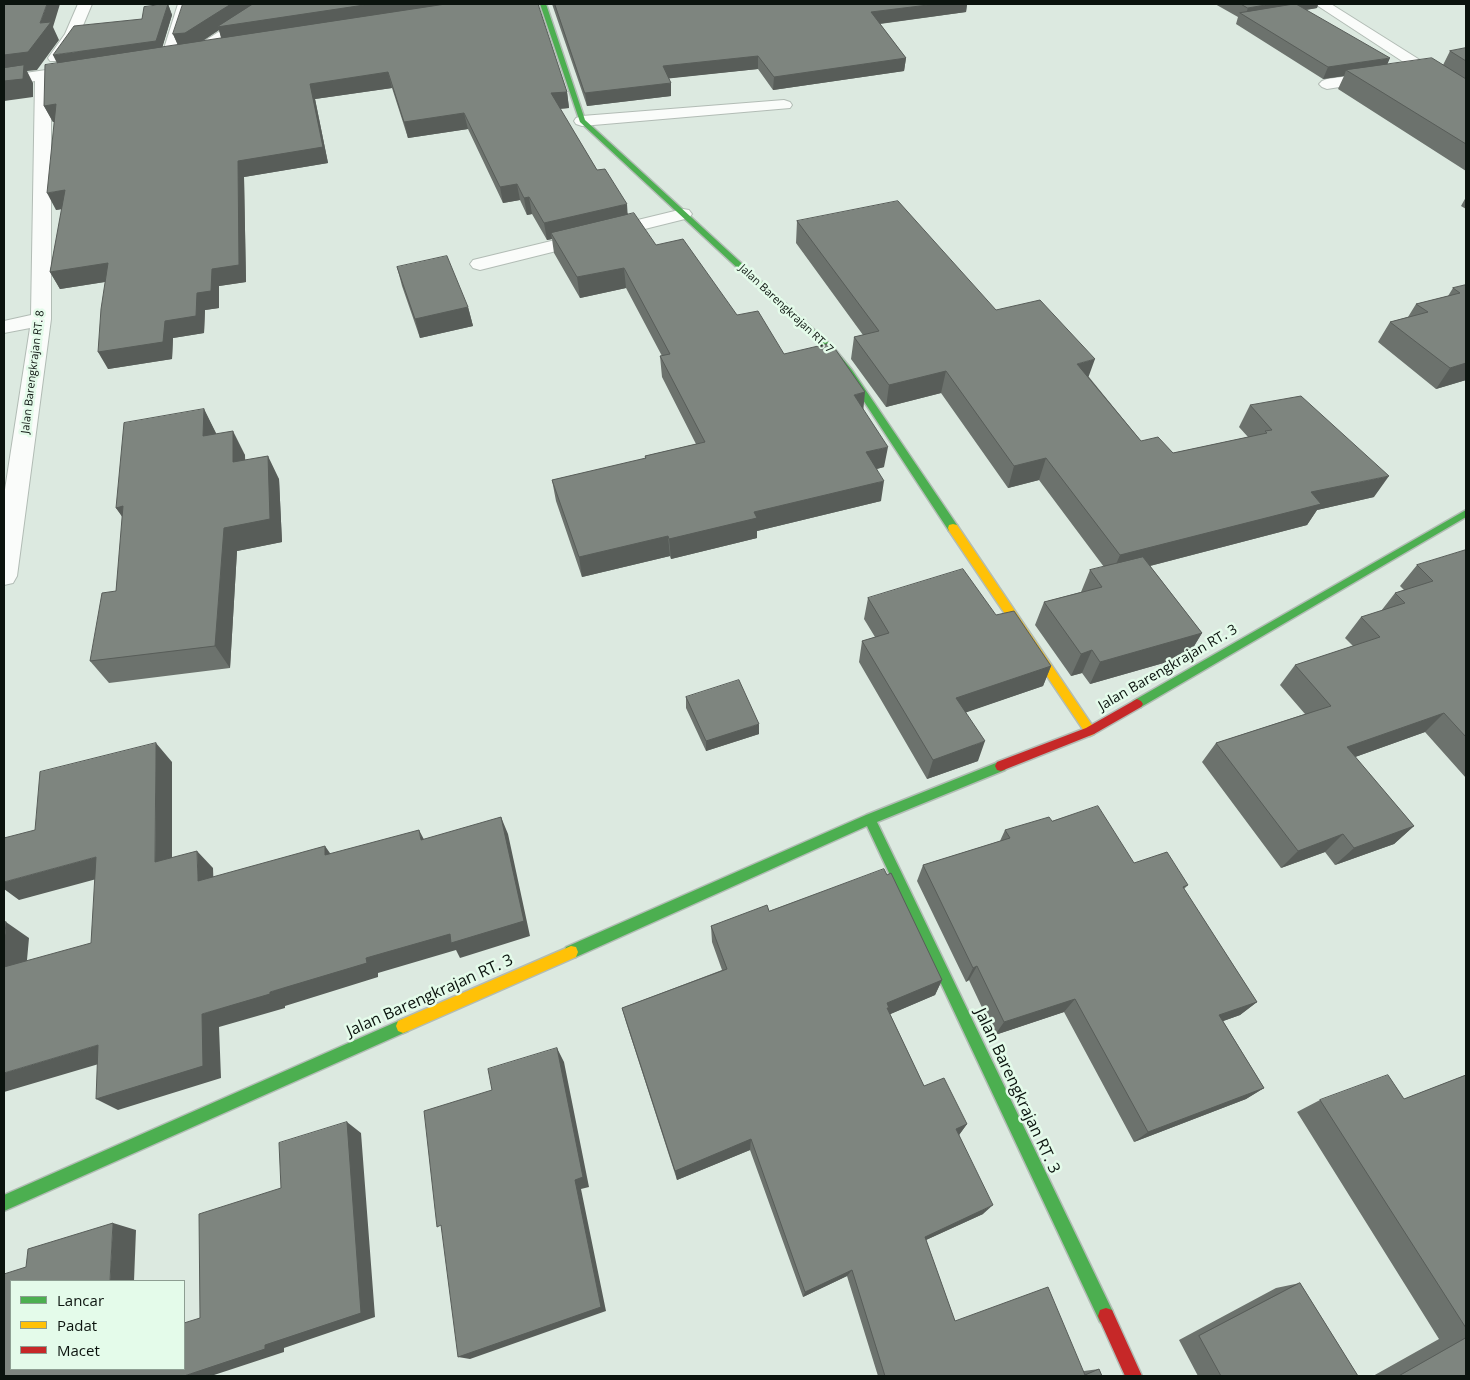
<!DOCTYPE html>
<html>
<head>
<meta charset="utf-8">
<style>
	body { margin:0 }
	#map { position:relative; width:1470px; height:1380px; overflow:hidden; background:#dce9e0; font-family:"Open Sans",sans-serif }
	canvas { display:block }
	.frame { position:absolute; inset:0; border:5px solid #0b130e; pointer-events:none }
	.legend { position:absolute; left:10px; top:1280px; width:175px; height:90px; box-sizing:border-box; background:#e4fbea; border:1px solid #8d9e92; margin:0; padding:6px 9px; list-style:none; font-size:15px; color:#0b130e }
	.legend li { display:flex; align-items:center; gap:10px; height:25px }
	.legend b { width:25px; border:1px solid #8d9e92 }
</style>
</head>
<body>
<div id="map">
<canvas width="1470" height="1380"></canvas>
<div class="frame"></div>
<ul class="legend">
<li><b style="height:6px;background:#4caf50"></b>Lancar</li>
<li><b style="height:6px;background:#ffc107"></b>Padat</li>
<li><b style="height:6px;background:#c62828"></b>Macet</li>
</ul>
</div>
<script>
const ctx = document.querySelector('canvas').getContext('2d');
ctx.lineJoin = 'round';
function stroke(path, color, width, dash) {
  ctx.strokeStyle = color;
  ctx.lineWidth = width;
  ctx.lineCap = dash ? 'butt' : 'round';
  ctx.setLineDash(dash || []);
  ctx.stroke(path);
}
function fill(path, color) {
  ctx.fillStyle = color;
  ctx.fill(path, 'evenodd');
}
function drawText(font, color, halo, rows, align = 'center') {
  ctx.font = font + ' "Open Sans",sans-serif';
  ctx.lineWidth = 5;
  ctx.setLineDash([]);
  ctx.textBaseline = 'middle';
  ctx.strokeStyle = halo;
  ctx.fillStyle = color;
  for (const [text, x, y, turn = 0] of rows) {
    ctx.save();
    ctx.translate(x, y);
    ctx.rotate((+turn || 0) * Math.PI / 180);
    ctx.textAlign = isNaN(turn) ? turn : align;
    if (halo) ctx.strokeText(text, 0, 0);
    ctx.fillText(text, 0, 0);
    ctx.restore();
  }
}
const street = new Path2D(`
	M78 4H92L79 35 60 61H50L48 58 65 34Z
	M178 4H192L175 58 173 61H163L161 58Z
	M262 4H278L199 57H189L187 54 189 51Z
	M1315 4H1331L1466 89V101L1460 99Z
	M81 65 86 67 89 70 86 73 51 79V319L17 576 13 583 4 585V496L30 328 4 333V321L31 315 35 81 4 86V76Z
	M1378 72 1383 74 1386 77 1383 80 1327 89 1322 87 1319 84 1322 81 1327 79Z
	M784 100 790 102 792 105 790 108 582 126 576 124 574 121 576 118 582 116Z
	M683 209 689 210 692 214 689 218 480 270 473 268 470 264 473 260Z`);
const fast = new Path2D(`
	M540 4H546L585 120 833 347 852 370 957 525 958 528 957 531H949L846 374 827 351 580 122Z
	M1466 510V517L1141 707H1133L1131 704 1133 701Z
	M1001 761 1005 762 1007 766 1005 770 877 822 1112 1310 1114 1316 1112 1322 1106 1324 1100 1322 867 826 576 957 571 958 566 957 564 952 566 947 866 815Z
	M403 1019 408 1021 410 1026 408 1031 4 1211V1195Z`);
const slow = new Path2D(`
	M953 524 957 525 1094 728 1096 731 1094 734 1090 736 1086 734 949 531 948 528 949 525Z
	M571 946 576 947 578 952 576 957 408 1031 403 1033 398 1031 396 1026 398 1021Z`);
const jam = new Path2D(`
	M1137 699 1141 701 1143 704 1141 707 1094 734 1001 771 997 770 995 766 997 762 1086 728Z
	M1106 1308 1112 1310 1142 1376H1125L1098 1316 1100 1310Z`);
stroke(street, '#b2bcb5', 2);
stroke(fast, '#b2bcb5', 3);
stroke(slow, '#b2bcb5', 3);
stroke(jam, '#b2bcb5', 3);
fill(street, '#fafcfa');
fill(fast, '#4caf50');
fill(slow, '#ffc107');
fill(jam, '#c62828');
fill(new Path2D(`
	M168 4 172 15 162 47 178 45 173 34 183 4 567 92 569 108 560 109 597 170 628 214 656 245 737 315 784 354 863 409 884 467 877 469 881 501 757 531V538L671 559 670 556 582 577 556 501 552 480 645 459V456L696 444 662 377 660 356H662L626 288 580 298 554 253 552 239 547 240 532 214 527 215 520 200 503 203 468 129 408 138 392 88 315 99 328 163 244 177 246 282 219 286V308L205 310 204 333 173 338 172 359 108 369 105 282 60 289 50 272 62 209 56 210 54 122H53L44 106 57 63 142 19ZM219 30 221 38 203 41Z
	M552 4H967L966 12 880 24 906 58 904 71 773 90 758 69 669 78 671 96 587 106Z
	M1215 4H1318L1317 8 1306 10 1387 64 1443 65 1450 51 1466 48V171L1338 89 1344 76 1323 79 1236 24 1238 17Z
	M1466 197V209L1461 206Z
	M797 221 996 310 1089 377 1141 441 1173 453 1248 437 1239 427 1250 405 1374 497 1317 510 1307 525 1150 566 1202 633 1188 656 1090 684 1082 673 1071 676 1035 625 1044 602 1081 592 1090 570 1104 567 1039 480 1008 488 941 393 886 407 851 359 854 337 863 335 796 243Z
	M397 267 468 307 473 326 420 338 402 286Z
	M1466 285V380L1436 389 1378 342 1390 322 1408 317 1416 304 1448 296 1453 288Z
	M204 409 216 434 245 455V460L279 479 282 542 237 551 230 668 109 683 90 661 116 591 123 517 116 508Z
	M1466 550V778L1425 732 1355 757 1414 826 1394 844 1335 865 1325 852 1281 868 1202 762 1216 743 1305 714 1280 685 1295 665 1353 646 1345 638 1361 617 1381 611 1395 593 1404 590 1400 586 1417 565Z
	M868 598 996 615 1051 666 1043 686 966 712 978 761 927 779 859 662 862 641 875 637 864 619Z
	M686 697 759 734 706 751 686 708Z
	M1052 821 1134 863 1188 885 1184 889 1257 1002 1240 1015 1223 1021 1264 1088 1246 1099 1134 1142 1064 1012 995 1035 969 980 966 982 917 881 923 865 1000 841 1005 830Z
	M769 911 942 980 935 995 890 1014 924 1086 967 1124 959 1135 983 1214 926 1240 955 1321 1084 1371 1099 1369 1102 1376H878L847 1276 803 1297 750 1150 677 1180 626 1022 622 1008 722 970 712 942 711 926Z
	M1466 1075V1376H1373L1439 1339 1297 1112 1320 1100 1404 1099Z
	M1300 1283 1358 1376H1198L1179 1340 1276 1288Z`), '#6c726d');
fill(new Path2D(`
	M47 4H60L53 27 59 40 37 70 27 71 33 83V97L4 101V55L40 23Z
	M168 4 172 15 161 52 59 67 53 55 156 41Z
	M231 4H472L223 43 219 30 191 48 180 50 173 34Z
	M936 4H967L966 12 870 25 871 12Z
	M1271 4H1318L1317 8 1249 19 1245 16 1248 8Z
	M758 56V69L664 79 663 66Z
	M906 58 904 71 773 90 774 77Z
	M1390 58 1385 70H1346L1344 76 1323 79 1328 67Z
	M388 72 392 88 315 99 328 163 244 177 246 282 219 286V308L205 310 204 333 173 338 172 359 108 369 98 352 165 321 197 293 212 269 238 161 310 84Z
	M671 83V96L587 106 585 93Z
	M567 92 569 108 554 109 551 93Z
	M56 104 64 121 53 122 44 106Z
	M464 113 468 129 408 138 404 122Z
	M517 184 520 200 503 203 500 187Z
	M65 190 74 207 56 210 47 193Z
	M529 197 532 214 527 215 524 198Z
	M627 204 628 220 551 233 552 239 547 240 544 223Z
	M108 263 117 280 60 289 50 272Z
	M624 268 626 288 580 298 577 277Z
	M468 307 473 326 420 338 415 319Z
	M1095 359 1087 381 1077 364Z
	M1466 363V380L1436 389 1450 368Z
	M946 371 941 393 886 407 889 385Z
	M865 392 863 413 854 395Z
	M204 409 216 433 215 460 203 436Z
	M233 431 245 455 246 485 233 462Z
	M888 447 884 467 864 472 866 452Z
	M268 456 279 479 282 542 237 551 230 668 215 646 224 528Z
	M1046 458 1039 480 1008 488 1014 466Z
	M1389 476 1374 497 1317 510 1307 525 1111 576 1120 555 1311 492Z
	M884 481 881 501 757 531V538L671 559 669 539 754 512Z
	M123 506 132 531 116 508Z
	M668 536 670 556 582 577 579 557Z
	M1202 633 1188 656 1090 684 1100 662Z
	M1092 650 1082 673 1071 676 1081 654Z
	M1051 666 1043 686 950 718 956 698Z
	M1444 713 1425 732 1330 766 1347 747Z
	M759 724V734L706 751V741Z
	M985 741 978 761 927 779 933 760Z
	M156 743 172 762V879L155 862Z
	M501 817 508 834 530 936 460 958 456 950 378 973V977L285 1006V1008L219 1027 221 1078 118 1110 96 1099 202 1014 270 992 366 958Z
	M1414 826 1394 844 1335 865 1354 848Z
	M419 830 428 847 421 840Z
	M1343 834 1325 852 1281 868 1298 851Z
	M325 846 337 863 325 855Z
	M197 851 213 868 214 897 198 881Z
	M96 857 115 874 19 900 4 889V882Z
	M6 922 29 938 25 982 4 969V948Z
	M977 966 969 980 966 982 973 968Z
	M942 980 935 995 886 1016 887 1003Z
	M1075 999 1064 1012 995 1035 1004 1022Z
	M1257 1002 1240 1015 1204 1028 1219 1015Z
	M98 1045 119 1058 4 1092V1073Z
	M557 1048 564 1062 589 1187 581 1189 606 1311 470 1359 458 1357 575 1180Z
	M1264 1088 1246 1099 1134 1142 1148 1132Z
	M347 1122 361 1133 375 1317 284 1348V1352L211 1376H184L265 1345Z
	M967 1124 959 1135 956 1129Z
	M751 1139 750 1150 677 1180 675 1171Z
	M993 1205 983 1214 917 1244 925 1237Z
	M113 1223 136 1230 134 1281H110Z
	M852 1270 847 1276 803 1297 805 1292Z`), '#585d59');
const building = new Path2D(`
	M4 4H47L40 23 51 22 28 52 4 55Z
	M168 4 156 41 53 55 74 26 142 19 144 7Z
	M183 4H231L185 33 173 34Z
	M253 4H371L217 27Z
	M446 4H538L567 92 551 93 597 170 605 169 627 204 544 223 529 197 524 198 517 184 500 187 464 113 404 122 388 72 310 84 323 147 238 161 239 265 212 269 211 291 197 293 196 316 165 321 163 342 98 352 101 309 108 263 50 272 65 190 47 193 56 104 44 106 45 65Z
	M555 4H936L871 12 906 58 774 77 758 56 663 66 671 83 585 93Z
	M1241 4H1271L1248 8Z
	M1294 4H1296L1390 58 1328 67 1240 13Z
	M1466 48V61L1450 51Z
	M1432 58 1466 79V144L1346 70Z
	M24 65 23 79 4 81V68Z
	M898 201 996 310 1040 300 1095 359 1077 364 1141 441 1158 437 1173 453 1267 433 1265 431 1272 430 1250 405 1301 396 1389 476 1311 492 1321 504 1120 555 1046 458 1014 466 946 371 889 385 854 337 879 331 797 221Z
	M634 213 656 245 683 239 737 315 758 311 784 354 831 343 865 392 854 395 888 447 866 452 884 481 754 512 757 518 669 539 668 536 579 557 552 480 646 458 645 456 705 442 660 356 670 354 624 268 577 277 551 233Z
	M447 256 468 307 415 319 397 267Z
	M1466 285V363L1450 368 1390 322 1428 312 1416 304 1460 293 1453 288Z
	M204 409 203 436 233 431V462L268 456 270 519 224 528 215 646 90 661 102 593 116 591 123 506 116 508 124 423Z
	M1466 550V737L1444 713 1347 747 1414 826 1354 848 1343 834 1298 851 1216 743 1331 706 1295 665 1380 637 1361 617 1405 603 1395 593 1433 581 1417 565Z
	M1143 557 1202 633 1100 662 1092 650 1081 654 1044 602 1102 587 1090 570Z
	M963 569 996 615 1014 611 1051 666 956 698 985 741 933 760 862 641 889 633 868 598Z
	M739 680 759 724 706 741 686 697Z
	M156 743 155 862 197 851 198 881 325 846V855L419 830 421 840 501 817 524 921 451 943 450 934 366 958 367 963 270 992V994L202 1014 203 1066 96 1099 98 1045 4 1073V967L91 943 96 857 4 882V838L35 830 40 772Z
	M1098 806 1134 863 1167 852 1188 885 1183 887 1257 1002 1219 1015 1264 1088 1148 1132 1075 999 1004 1022 977 966 973 968 923 865 1010 838 1005 830 1049 817 1052 821Z
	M884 869 887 875 891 873 942 980 887 1003 889 1008H887L924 1086 944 1078 967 1124 956 1129 993 1205 925 1237 955 1321 1048 1287 1085 1375 1099 1369 1102 1376H885L852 1270 805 1292 751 1139 675 1171 622 1008 727 969 711 926 767 905 769 911Z
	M6 922 4 948V923Z
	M557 1048 583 1177 575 1180 601 1307 458 1357 441 1225 437 1227 424 1111 492 1090 488 1069Z
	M1388 1075 1404 1099 1466 1075V1328L1320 1100Z
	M347 1122 361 1313 265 1345V1349L184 1376H4V1274L26 1267 28 1249 113 1223 110 1281H11V1369H184V1323L200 1318 199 1214 281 1188 279 1143Z
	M1300 1283 1358 1376H1221L1199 1336Z
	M1466 1338V1376H1399Z`);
fill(building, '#7e857f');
stroke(building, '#585d59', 1);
drawText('11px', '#0b130e', '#e4fbea', [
	["Jalan Barengkrajan RT. 7",786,309,43],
	["Jalan Barengkrajan RT. 8",33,372,-83]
]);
drawText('14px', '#0b130e', '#e4fbea', [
	["Jalan Barengkrajan RT. 3",1168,668,-30]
]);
drawText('16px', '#0b130e', '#e4fbea', [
	["Jalan Barengkrajan RT. 3",430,996,-24],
	["Jalan Barengkrajan RT. 3",1017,1091,65]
]);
</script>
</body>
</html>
